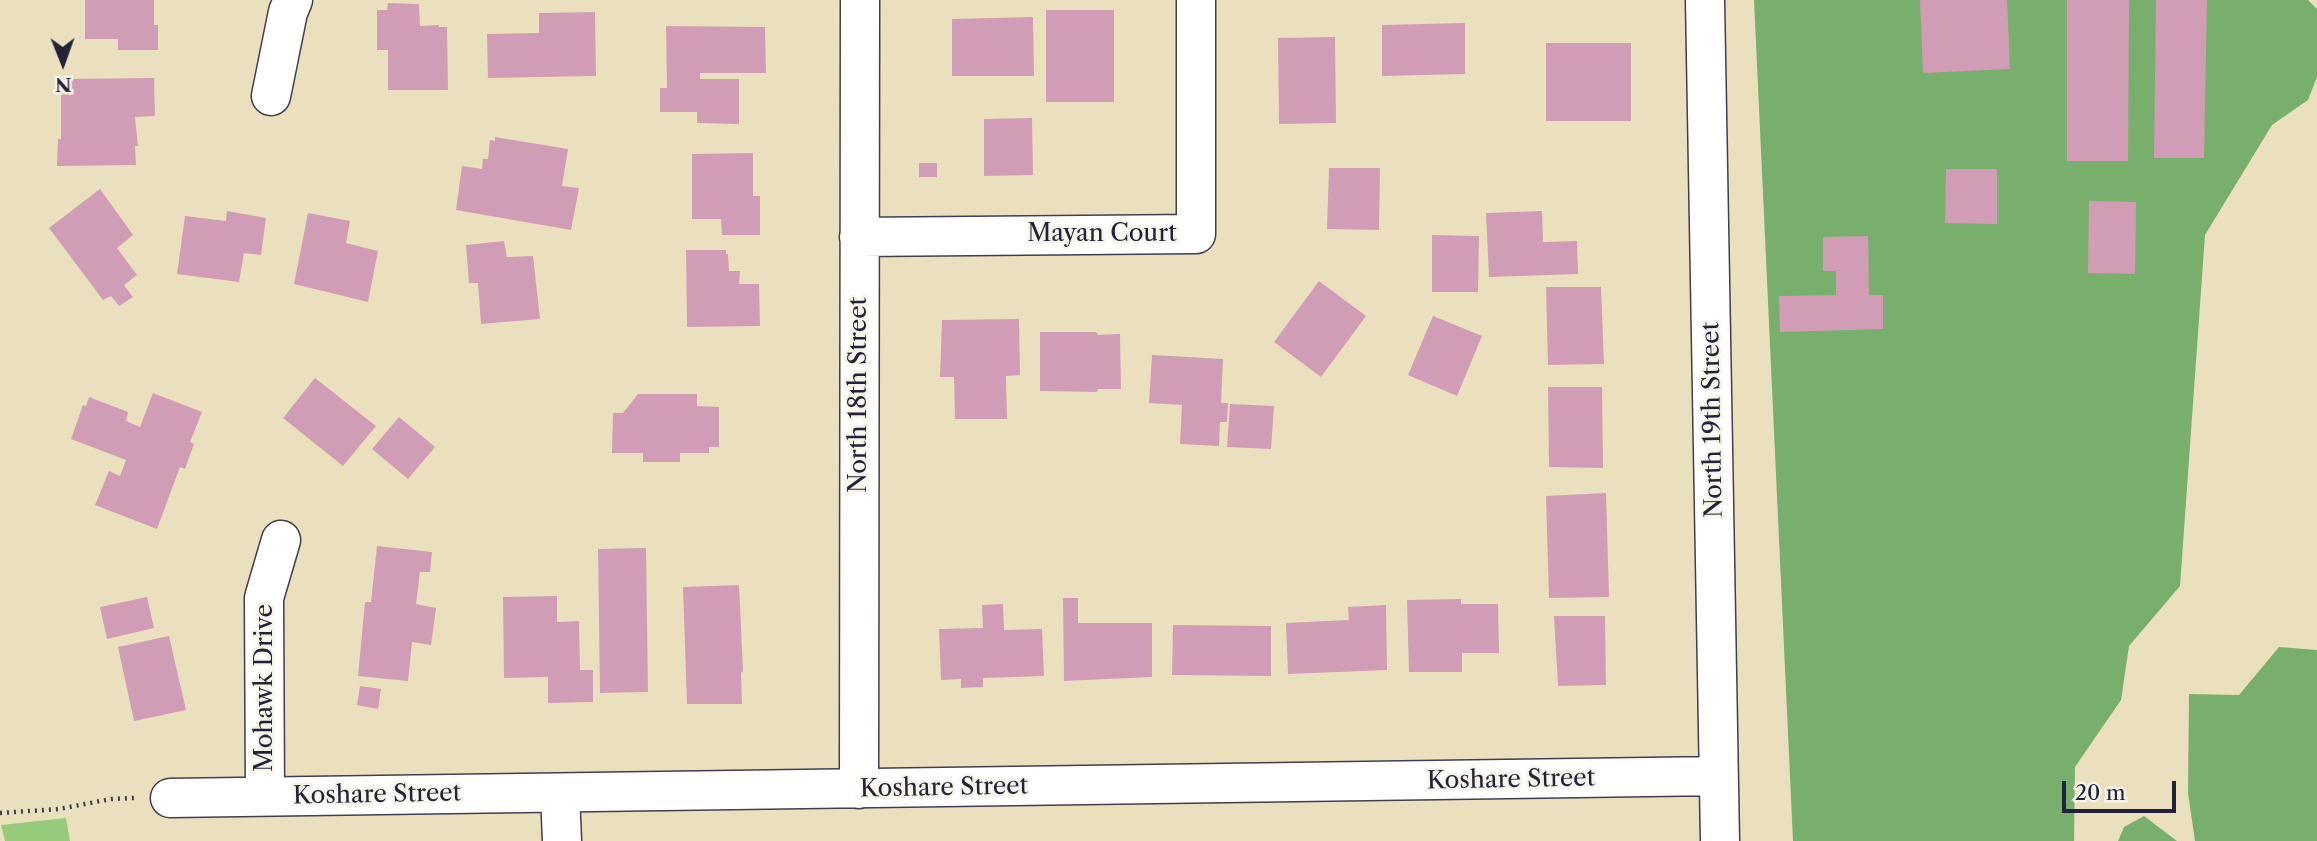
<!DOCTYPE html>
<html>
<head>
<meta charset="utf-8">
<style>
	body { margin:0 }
	#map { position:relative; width:2317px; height:841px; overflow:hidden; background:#ebe0be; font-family:"Libre Caslon Text",serif }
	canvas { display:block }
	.north { position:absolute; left:28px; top:28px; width:70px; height:70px; -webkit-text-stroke:5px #f7f3e8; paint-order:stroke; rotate:179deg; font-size:19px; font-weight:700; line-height:28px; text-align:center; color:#22223b }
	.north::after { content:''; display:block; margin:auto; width:24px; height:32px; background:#22223b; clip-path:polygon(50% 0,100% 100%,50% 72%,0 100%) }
	.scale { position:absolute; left:2062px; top:781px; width:114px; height:32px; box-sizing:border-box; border:4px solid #22223b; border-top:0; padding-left:9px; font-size:21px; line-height:24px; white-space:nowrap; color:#22223b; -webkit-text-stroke:5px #f7f3e8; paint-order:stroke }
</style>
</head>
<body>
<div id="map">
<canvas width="2317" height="841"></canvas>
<div class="north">N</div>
<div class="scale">20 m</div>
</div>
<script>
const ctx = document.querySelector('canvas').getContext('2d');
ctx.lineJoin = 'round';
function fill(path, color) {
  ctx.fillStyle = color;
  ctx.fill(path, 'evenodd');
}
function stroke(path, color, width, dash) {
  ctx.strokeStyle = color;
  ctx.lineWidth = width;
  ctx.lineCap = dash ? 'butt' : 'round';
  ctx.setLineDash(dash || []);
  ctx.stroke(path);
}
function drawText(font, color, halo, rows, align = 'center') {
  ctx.font = font + ' "Libre Caslon Text",serif';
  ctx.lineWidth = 5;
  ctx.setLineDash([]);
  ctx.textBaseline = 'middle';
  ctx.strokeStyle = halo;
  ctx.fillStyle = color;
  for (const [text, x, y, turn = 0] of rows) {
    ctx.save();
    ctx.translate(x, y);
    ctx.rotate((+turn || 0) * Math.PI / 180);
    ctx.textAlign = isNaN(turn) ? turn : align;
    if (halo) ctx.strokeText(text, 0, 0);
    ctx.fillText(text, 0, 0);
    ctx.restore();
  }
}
fill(new Path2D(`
	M66 818 70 841H5L1 825Z`), '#97cb7c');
fill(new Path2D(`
	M1754 0H2308L2317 9V77L2308 100 2272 125 2205 235 2180 586 2129 646 2121 700 2075 767 2074 841H1793Z
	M2279 647 2317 650V841H2195L2188 793 2189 694 2239 695Z
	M2144 816 2177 841H2118L2124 827Z`), '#79af6c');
fill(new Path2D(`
	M85 0H154V25H158V50H118V39H85Z
	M1920 0H2007L2010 69 1923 73Z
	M2067 0H2129L2128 161H2067Z
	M2156 0H2207L2204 158H2154Z
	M388 3 419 4 420 26 439 25V27H447L448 90H388V50H377V10H387Z
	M1046 10H1114V102H1046Z
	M595 12 596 76 488 78 487 34 539 33V13Z
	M1033 17 1034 76H952V19Z
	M1465 23V74L1382 76V25Z
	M666 26 765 27 766 73H700V79H739V124L697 123V112H660V88H667Z
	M1335 37 1336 123 1279 124 1278 38Z
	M1546 43H1631V121H1546Z
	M154 78 155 116 135 117 138 146H135L136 165 57 166 58 139H61V79Z
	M1032 118 1033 175 984 176V119Z
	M495 137 568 149 562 186 579 188 571 230 456 210 462 166 482 169 483 159H488L490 140 495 141Z
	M753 153V196H760V235H722L721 219H692V154Z
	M919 163H937V177H919Z
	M1329 168H1380L1379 230 1327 229Z
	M1946 169H1997V224L1945 223Z
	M100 189 133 235 117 248 137 275 124 285 133 297 119 306 111 296 103 300 49 228Z
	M2089 201 2136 202 2135 274 2088 273Z
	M227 211 266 218 261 255 244 253 239 282 177 274 185 216 226 221Z
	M1542 211 1543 242 1577 241 1578 274 1489 277 1486 213Z
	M308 213 350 221 346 243 378 251 368 302 294 284Z
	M1432 235 1479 236 1478 292H1432Z
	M1868 236 1869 295H1883V329L1780 332 1779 296 1836 295V271H1823V237Z
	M504 241 507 257 533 256 540 319 481 324 478 283H469L466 245Z
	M686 250H726V254H728L729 271H740L739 284H759L760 326 687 327Z
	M1319 281 1366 316 1321 377 1274 342Z
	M1546 287H1601L1604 364 1548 365Z
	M1433 316 1482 336 1457 396 1408 375Z
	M1019 319 1020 375 1006 376 1007 419H955L954 377H940L942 320Z
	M1040 332H1096L1098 335 1120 334 1121 389H1098L1097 392 1040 391Z
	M1152 355 1223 359 1221 403H1228L1227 422H1220L1219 446 1180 444 1182 405 1149 403Z
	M315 378 376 426 343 466 283 418Z
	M1548 387H1602L1603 468 1549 467Z
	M153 393 202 412 190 442 194 444 185 469 180 467 157 529 95 505 109 471 120 476 126 460 71 439 83 405 86 406 89 397 128 412 126 421 140 427Z
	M638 394H697V406L719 407V447H709V453H680V462H643V453H612L613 413H623Z
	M1230 404 1274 406 1271 449 1227 447Z
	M399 417 435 447 408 479 372 449Z
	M1606 493 1609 597 1549 598 1546 496Z
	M377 546 432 552 430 572H420L416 604 436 608 431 645 412 642 408 681 358 676 365 602H371Z
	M646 548 648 692 600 693 598 549Z
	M739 585 743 671 741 673 742 704H687L683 587Z
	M557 596V622L579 621 580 670H593V702L548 703V677L504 678 503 597Z
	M147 597 154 628 107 639 100 607Z
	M1063 598H1078V623H1152V677L1064 681Z
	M1461 599V604H1498L1499 653H1462V672H1409L1407 600Z
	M1003 604 1004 630 1042 629 1044 676 983 678V687L961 688V679L941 680 939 629 983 628 982 605Z
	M1386 605 1387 670 1288 674 1286 623 1349 620 1348 607Z
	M1554 616H1605L1606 685 1558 686Z
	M1173 625 1271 626V676L1172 675Z
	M169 636 186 710 134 721 118 647Z
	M360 686 381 689 378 709 357 705Z`), '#d19db6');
const minor = new Path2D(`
	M1705 0 1720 841
	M271 96 288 12 293 0
	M859 237 1196 234V0
	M859 789 860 0
	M560 793 562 841
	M265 796 264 598 281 540
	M170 798 1718 776`);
stroke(minor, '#403e4f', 41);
stroke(new Path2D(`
	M0 813 59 809 111 799 134 798`), '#403e4f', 4.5, [2, 5]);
stroke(minor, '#fff', 38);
drawText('24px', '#22223b', '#f7f3e8', [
	["Mayan Court",1102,234],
	["North 18th Street",859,395,-90],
	["North 19th Street",1713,420,-91],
	["Mohawk Drive",265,688,-90],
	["Koshare Street",1511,780,-1],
	["Koshare Street",944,788,-1],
	["Koshare Street",377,795,-1]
]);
</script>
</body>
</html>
